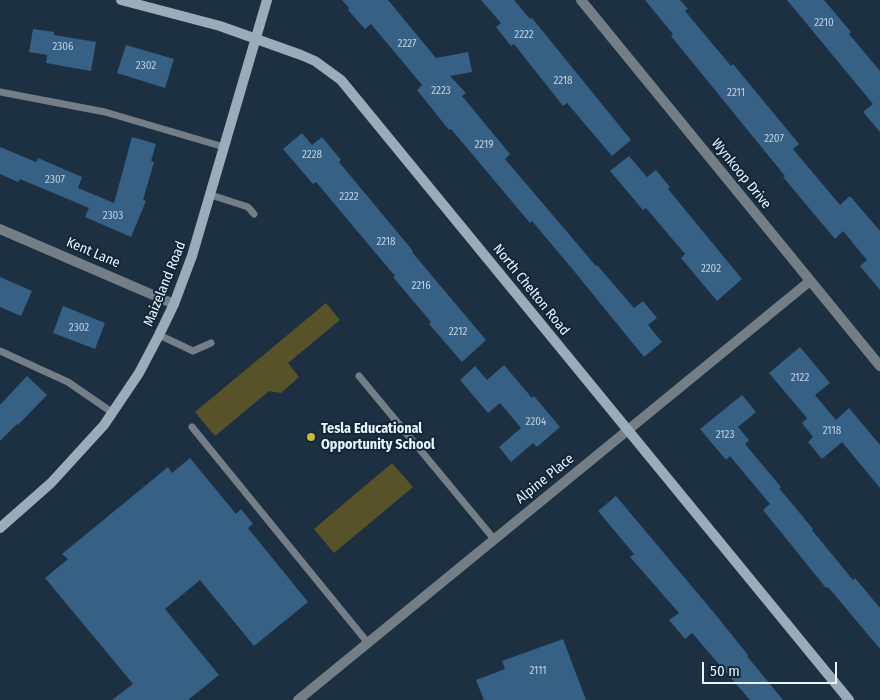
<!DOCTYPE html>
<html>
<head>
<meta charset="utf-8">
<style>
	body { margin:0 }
	#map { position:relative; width:880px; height:700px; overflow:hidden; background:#1c3041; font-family:"Fira Sans Condensed",sans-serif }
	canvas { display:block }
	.scale { position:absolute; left:702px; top:662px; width:135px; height:22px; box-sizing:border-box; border:2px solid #e7f3ff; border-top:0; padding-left:6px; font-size:15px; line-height:18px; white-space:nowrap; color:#e7f3ff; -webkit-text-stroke:4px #122637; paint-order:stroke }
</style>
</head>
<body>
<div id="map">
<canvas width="880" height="700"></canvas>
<div class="scale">50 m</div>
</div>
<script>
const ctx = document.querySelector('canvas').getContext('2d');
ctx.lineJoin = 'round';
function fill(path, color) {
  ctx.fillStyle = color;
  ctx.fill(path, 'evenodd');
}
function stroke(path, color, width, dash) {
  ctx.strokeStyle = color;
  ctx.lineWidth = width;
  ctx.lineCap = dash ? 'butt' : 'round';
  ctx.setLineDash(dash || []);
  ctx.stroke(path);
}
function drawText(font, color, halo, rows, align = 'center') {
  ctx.font = font + ' "Fira Sans Condensed",sans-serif';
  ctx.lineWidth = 4;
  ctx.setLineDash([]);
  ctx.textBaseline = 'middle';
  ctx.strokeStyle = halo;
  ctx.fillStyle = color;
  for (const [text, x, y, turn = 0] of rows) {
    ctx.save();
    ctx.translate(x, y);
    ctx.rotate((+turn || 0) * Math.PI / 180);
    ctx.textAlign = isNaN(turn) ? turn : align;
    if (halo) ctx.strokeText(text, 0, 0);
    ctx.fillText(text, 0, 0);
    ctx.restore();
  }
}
fill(new Path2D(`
	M326 303 340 320 288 363 299 377 281 393 269 391 215 436 195 412Z
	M392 463 413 487 334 553 314 529Z`), '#585229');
fill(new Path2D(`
	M342 0H388L436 58 468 52 472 72 450 76 466 93 462 96 510 154 505 159 596 266 597 265 634 308 643 301 657 318 648 325 662 342 644 357 574 271 532 221 530 223 451 129 449 130 417 90 422 85 371 24 365 29 348 10 349 8Z
	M481 0H514L530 19 532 18 631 140 612 156 567 103 563 106 514 44 511 46 496 27 501 23Z
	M645 0H680L688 9 685 11 731 66 733 64 799 144 793 149 840 205 850 196 880 231V290L860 266 867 260 843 231 835 239 783 177 785 176 671 36 673 34Z
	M787 0H824L851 32 849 34 880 71V132L863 112 873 104Z
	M33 29 54 32V35L96 42 91 71 46 63 47 55 29 52Z
	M126 45 174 59 165 88 117 73Z
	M302 133 312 145 322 137 341 160 339 162 413 251 412 252 486 340 462 362 429 324 431 322 393 277 395 276 316 182 313 184 283 149Z
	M132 137 156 144 151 161 154 162 143 200 146 201 131 237 85 217 89 208 20 179 18 182 0 174V147L36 162 38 158 82 177 78 188 114 203Z
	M629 156 647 177 656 170 670 187 668 189 742 279 717 301 681 258 685 254 646 208 643 210 610 171Z
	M0 277 32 291 21 316 0 307Z
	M63 306 105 323 95 349 53 333Z
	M800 347 830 383 815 395 836 420 849 408 880 445V488L842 442 822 459 808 442 813 437 802 423 807 418 769 373Z
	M504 365 532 398 534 396 560 427 537 447 533 443 511 462 499 447 521 428 500 403 488 413 460 380 475 366 487 380Z
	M27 376 47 395 18 425 17 424 0 441V405Z
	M742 395 756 412 738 427 749 440 745 444 781 487 779 488 813 529 812 530 853 580 855 578 880 608V649L828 587 826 588 763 510 770 504 730 456 726 460 700 429Z
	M190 458 236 514 241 509 253 524 248 528 308 602 254 646 200 580 165 609 219 675 188 700H112L133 684 45 578 68 559 62 554 168 467 172 473Z
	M616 496 715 614 748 655 747 656 783 700H750L692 633 685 639 669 620 679 613 630 557 634 554 598 511Z
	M563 639 586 700H484L476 680 505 669 502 661Z`), '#366084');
stroke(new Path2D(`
	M0 92 105 112 224 147
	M211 195 248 207 254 214
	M159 335 193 351 211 343
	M0 351 68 382 113 413
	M359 376 494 539
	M192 427 368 643`), '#747e87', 7);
stroke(new Path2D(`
	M581 0 880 366
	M0 229 174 304
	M298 700 810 281`), '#747e87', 10);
stroke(new Path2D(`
	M121 0 220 26 301 55 315 61 341 80 849 700
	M0 528 51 483 104 425 139 373 159 335 174 304 192 256 267 0`), '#9babba', 10);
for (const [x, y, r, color] of [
	[311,437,5,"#cbba39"]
]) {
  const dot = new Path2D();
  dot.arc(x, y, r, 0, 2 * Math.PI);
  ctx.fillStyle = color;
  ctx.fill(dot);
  stroke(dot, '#122637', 2);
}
drawText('11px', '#bbcee0', null, [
	["2210",824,23],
	["2222",524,35],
	["2227",407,44],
	["2306",63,47],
	["2302",146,66],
	["2218",563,81],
	["2223",441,91],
	["2211",736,93],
	["2207",774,139],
	["2219",484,145],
	["2228",312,155],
	["2307",55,180],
	["2222",349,197],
	["2303",113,216],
	["2218",386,242],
	["2202",711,269],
	["2216",421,286],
	["2302",79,328],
	["2212",458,332],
	["2122",800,378],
	["2204",536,422],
	["2118",832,431],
	["2123",725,435],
	["2111",538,671]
]);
drawText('14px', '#e7f3ff', '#122637', [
	["Wynkoop Drive",741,174,51],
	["Kent Lane",93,253,23],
	["Maizeland Road",165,284,-68],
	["North Chelton Road",531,290,51],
	["Alpine Place",545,479,-39]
]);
drawText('bold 14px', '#e7f3ff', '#122637', [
	["Tesla Educational",321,429],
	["Opportunity School",321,445]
], 'left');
</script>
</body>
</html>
